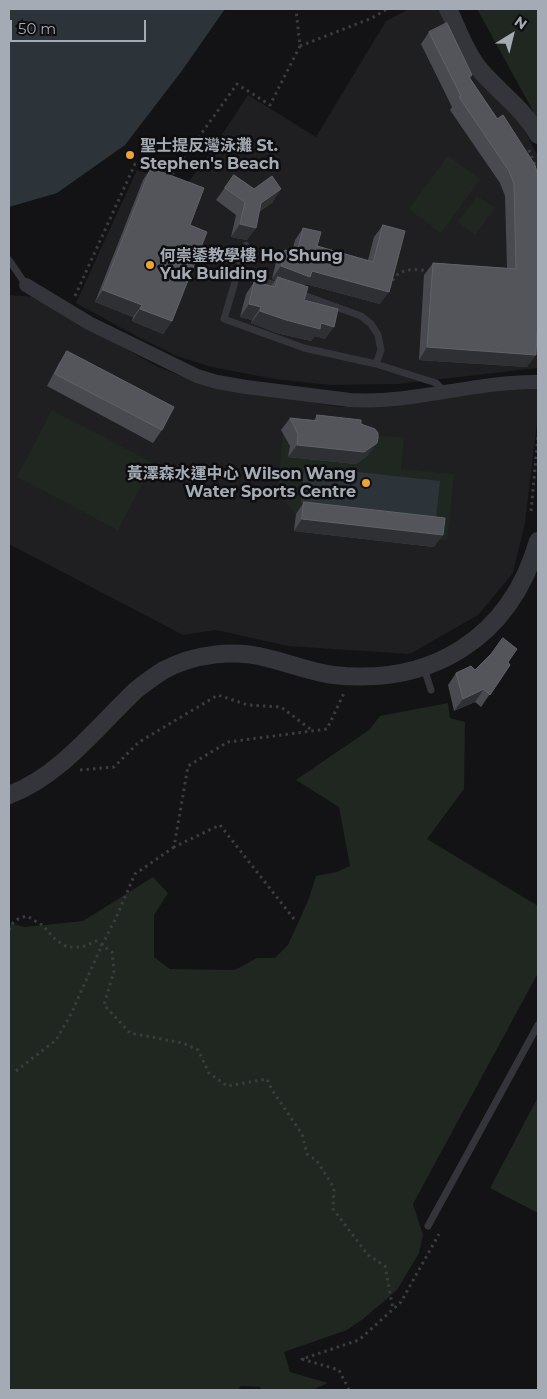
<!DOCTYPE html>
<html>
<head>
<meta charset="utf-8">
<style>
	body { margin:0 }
	#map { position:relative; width:547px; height:1399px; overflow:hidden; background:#131315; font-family:Montserrat,sans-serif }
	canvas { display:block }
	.frame { position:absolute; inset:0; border:10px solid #a5abb5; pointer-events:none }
	.north { position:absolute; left:487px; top:10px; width:50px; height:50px; -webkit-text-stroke:4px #0e0e10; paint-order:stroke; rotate:36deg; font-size:14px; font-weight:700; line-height:20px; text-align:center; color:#a5abb5 }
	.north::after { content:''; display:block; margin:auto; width:18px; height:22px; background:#a5abb5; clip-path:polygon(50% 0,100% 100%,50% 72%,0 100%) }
	.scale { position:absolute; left:10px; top:20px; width:136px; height:22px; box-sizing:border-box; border:2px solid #a5abb5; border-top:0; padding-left:6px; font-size:15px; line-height:18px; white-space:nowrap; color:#a5abb5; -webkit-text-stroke:4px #0e0e10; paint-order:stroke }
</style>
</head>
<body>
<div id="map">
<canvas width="547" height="1399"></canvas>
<div class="frame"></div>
<div class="north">N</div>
<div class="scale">50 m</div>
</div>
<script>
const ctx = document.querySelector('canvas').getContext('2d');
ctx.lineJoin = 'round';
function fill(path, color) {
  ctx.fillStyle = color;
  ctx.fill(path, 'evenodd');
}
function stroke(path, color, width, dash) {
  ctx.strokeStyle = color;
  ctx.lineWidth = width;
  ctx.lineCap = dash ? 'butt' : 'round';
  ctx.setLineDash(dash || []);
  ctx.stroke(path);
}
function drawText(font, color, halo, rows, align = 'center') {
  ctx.font = font + ' Montserrat,"Noto Sans TC",sans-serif';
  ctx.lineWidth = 5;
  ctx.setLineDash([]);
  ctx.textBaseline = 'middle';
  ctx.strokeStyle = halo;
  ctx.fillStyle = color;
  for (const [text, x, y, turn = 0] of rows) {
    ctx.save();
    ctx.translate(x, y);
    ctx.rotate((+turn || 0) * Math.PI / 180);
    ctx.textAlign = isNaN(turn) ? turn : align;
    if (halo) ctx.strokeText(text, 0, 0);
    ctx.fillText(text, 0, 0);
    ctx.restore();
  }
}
fill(new Path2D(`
	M409 9H448L513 109 538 156V368L398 384 331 385 274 379 212 367 177 356 138 337 76 303 137 170 186 185 206 159 248 95 316 137 386 21Z
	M9 295 34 297 158 367 204 385 341 407 403 405 538 384V414L525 523 513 573 478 615 410 654 288 646 216 630 183 635 9 544Z`), '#1f1f22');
fill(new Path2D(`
	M477 9H538V120Z
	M448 156 480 179 441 233 409 209Z
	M477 196 495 208 475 235 458 222Z
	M52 410 153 463 118 530 17 477Z
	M284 425 404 438 401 469 454 474 447 540 294 531 296 514 277 492Z
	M448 703 450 718 465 722 464 789 427 839 538 906V973L413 1204 423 1235 419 1253 397 1290 363 1319 347 1330 284 1352 290 1372 328 1383 312 1390H263L259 1387 241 1386 238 1390H9V926L12 924 25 927 83 921 153 877 168 893 154 915V957L170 969 235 970 257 958H275L288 945 308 901 316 876 337 872 350 866 339 807 296 780 369 730 380 716Z
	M538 1097V1213L490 1188Z`), '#1f2720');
fill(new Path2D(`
	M9 9H225L181 72 125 145 57 193 9 207Z
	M304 466 440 481 436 518 301 503Z`), '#2c343a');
stroke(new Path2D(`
	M300 46 372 18 387 9
	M529 150 538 172
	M389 286C392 282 394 278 397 275 406 267 421 270 431 271
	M75 296 135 164 173 173 237 84 270 105 300 46 296 9
	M531 511 538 436
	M80 770 114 767 139 742 218 695 248 705 281 707 313 731
	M294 919 220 825 174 847 188 766 228 742 327 729 344 693
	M9 930C12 921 19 918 27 916L42 925 56 940 67 947H82L96 941 112 952 114 971 104 1005 130 1033 183 1043 198 1050 209 1073 227 1086 267 1079 272 1090 302 1134 307 1154 317 1161 334 1188 333 1209 368 1255 385 1266 393 1309
	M16 1071 56 1040 71 1014 102 945 115 920 135 874 174 847
	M349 1390 339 1370 302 1359 359 1340 401 1302 439 1234`), '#3a3c40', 3, [2.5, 4]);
stroke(new Path2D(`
	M246 245 224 319 304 348 376 364
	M9 260 26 285
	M237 272 281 287
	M298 293 361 316 371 324 378 335 381 350 376 364 436 383 440 387 442 392
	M424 668 431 690
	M428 1226 538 1025`), '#34353a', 7);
stroke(new Path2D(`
	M26 285 89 323 197 376 217 382 246 387 350 400C414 404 475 381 538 382`), '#34353a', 14);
stroke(new Path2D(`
	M448 9C458 29 466 54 481 71 500 93 524 109 538 135
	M9 795C61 775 96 728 136 690 145 683 154 676 164 670 194 654 234 649 267 658 289 663 310 672 333 675 432 686 510 638 538 541`), '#34353a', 18);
fill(new Path2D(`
	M429 32 472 75 470 78 538 177V337L537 339 527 367 419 360 424 275 433 263 507 268 505 196 500 183 450 110 452 107 421 44Z
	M151 168 190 225 172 321 163 334 132 321 133 317 95 302 143 180Z
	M234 175 273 202 260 211 247 240 231 237 236 215 216 200Z
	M383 225 380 304 306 284 304 286V300L325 339 315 336 311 341 277 333 251 323 252 320 240 317 246 294 254 282 271 286 275 280 272 279 276 262 285 250 292 251 295 240 303 228 317 246 368 260 374 237Z
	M67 351 162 430 153 443 47 386 59 363Z
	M317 415 361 424 368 455 356 464 288 457 290 446 281 430 290 418 314 420Z
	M304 502 434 547 294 531 296 514Z
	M508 662 510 665 481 707 475 702 454 711 448 685 456 673Z`), '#494a50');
fill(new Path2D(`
	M281 189 273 202 253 215 261 203Z
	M240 224 256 228 247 240 231 237Z
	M281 266 312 271 389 292 380 304 306 284 302 289 278 277 275 280 272 279Z
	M103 290 142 305 133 317 95 302Z
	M249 304 261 307 252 320 240 317Z
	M140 309 172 321 163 334 132 321Z
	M260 311 321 323 334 327 325 339 315 336 311 341 277 333 251 323Z
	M427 347 536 355 527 367 419 360Z
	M377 443 368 455 356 464 288 457 297 445Z
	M302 519 443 535 434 547 294 531Z
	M484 689 475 702 454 711 463 699Z`), '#2f3034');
const building = new Path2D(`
	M447 23 472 75 469 77 497 119 503 115 535 165 538 177V332H537L536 355 427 347 433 263 516 269 514 184 509 171 459 97 461 96 429 32Z
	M151 168 204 188 190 225 207 232 172 321 140 309 142 305 103 290Z
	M234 175 254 189 272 176 281 189 261 203 256 228 240 224 245 202 225 188Z
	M383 225 405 231 389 292 312 271 310 277 281 266 285 250 297 253 303 228 321 232 317 246 373 262Z
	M278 277 308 287 304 300 338 309 334 327 321 323 320 329 286 320 260 311 261 307 249 304 254 282 275 287Z
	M67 351 174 407 162 430 55 374Z
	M317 415 361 420V424L375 429 378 433V438L377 443 364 452 297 445 298 434 290 418 317 421Z
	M304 502 445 518 443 535 302 519Z
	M503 638 517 649 508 662 510 665 490 695 484 689 463 699 456 673 471 666 475 670 491 654Z`);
fill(building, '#53555b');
stroke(building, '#606269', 1);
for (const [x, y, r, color] of [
	[130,155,5,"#eba435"],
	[150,265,5,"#eba435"],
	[366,483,5,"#eba435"]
]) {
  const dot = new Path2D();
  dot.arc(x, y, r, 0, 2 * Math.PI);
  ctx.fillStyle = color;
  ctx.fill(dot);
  stroke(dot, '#0e0e10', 2);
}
drawText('bold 16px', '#a5abb5', '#0e0e10', [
	["聖士提反灣泳灘 St.",140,146],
	["Stephen's Beach",140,164],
	["何崇鋈教學樓 Ho Shung",160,256],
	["Yuk Building",160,274],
	["黃澤森水運中心 Wilson Wang",356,474,"right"],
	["Water Sports Centre",356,492,"right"]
], 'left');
</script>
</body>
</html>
